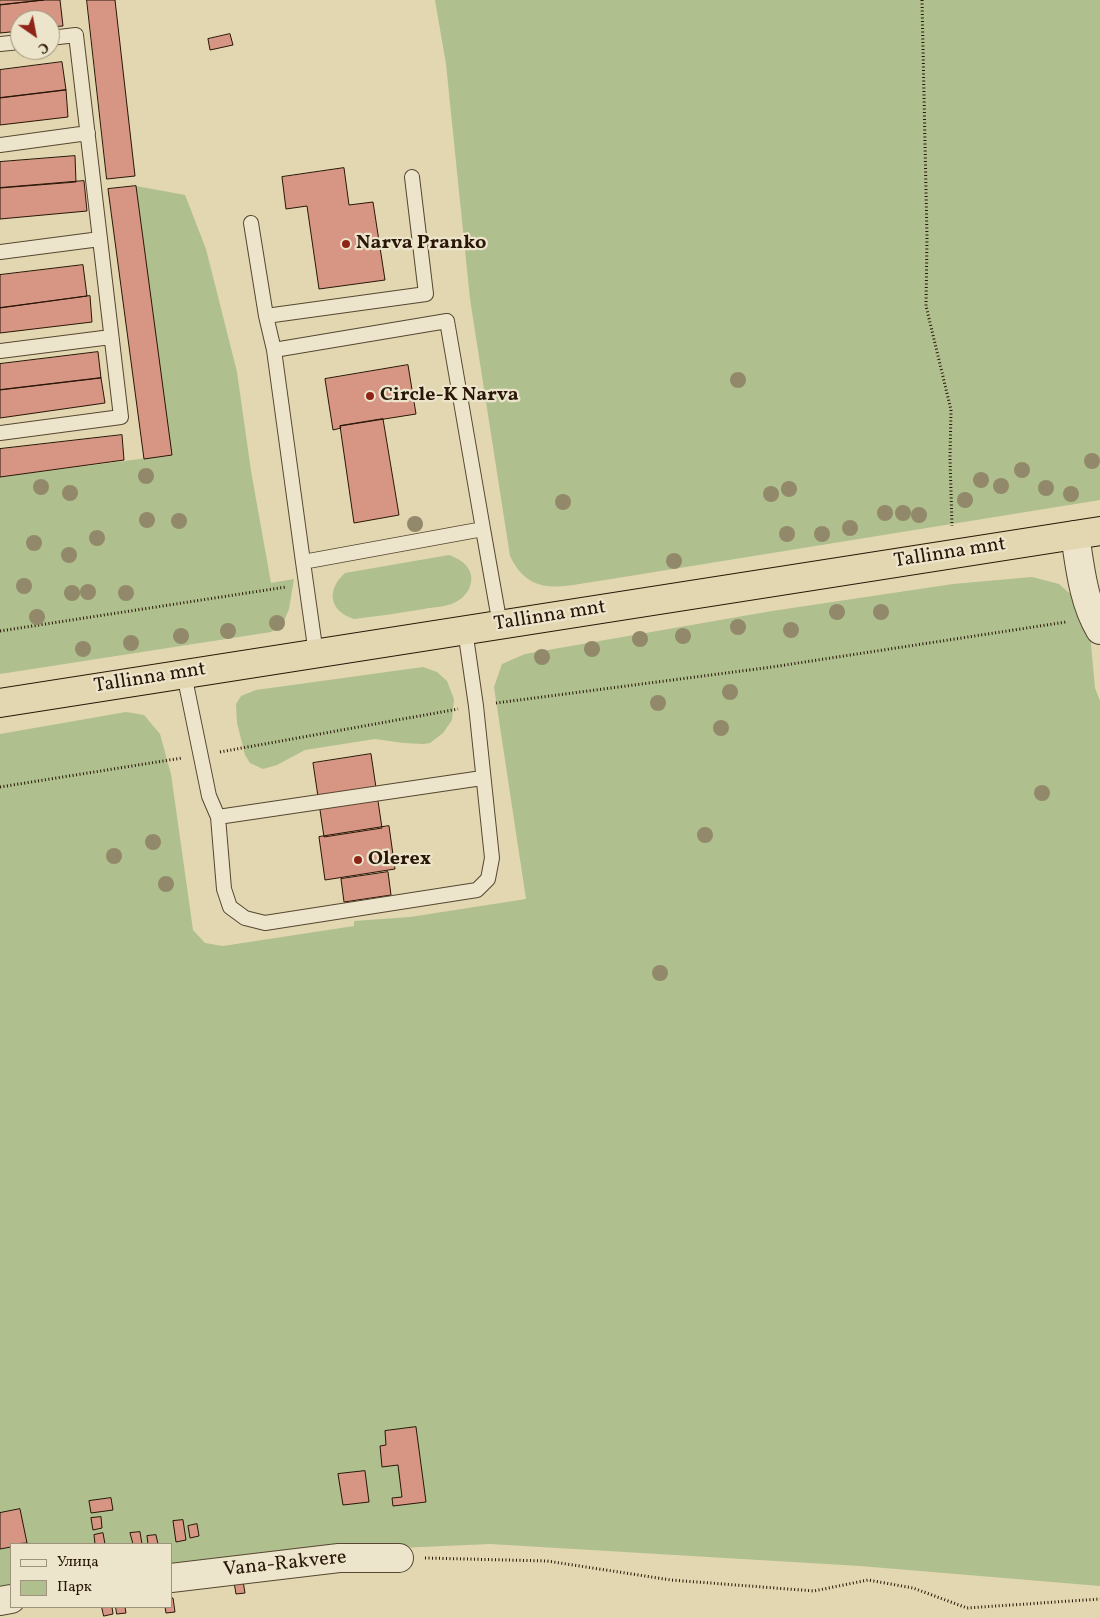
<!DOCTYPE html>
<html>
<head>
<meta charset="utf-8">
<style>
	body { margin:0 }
	#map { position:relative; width:1100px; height:1618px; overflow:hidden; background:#e2d7b0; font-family:Vollkorn,serif }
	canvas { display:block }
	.legend { position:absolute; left:10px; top:1543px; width:162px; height:65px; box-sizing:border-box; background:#ece5cc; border:1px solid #9e927d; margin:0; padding:6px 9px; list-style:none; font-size:15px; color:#291607 }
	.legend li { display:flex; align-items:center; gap:10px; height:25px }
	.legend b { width:25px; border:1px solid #9e927d }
	.north { position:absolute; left:10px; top:10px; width:50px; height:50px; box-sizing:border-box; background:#ece5cc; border:1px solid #9e927d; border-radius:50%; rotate:147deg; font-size:14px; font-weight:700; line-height:20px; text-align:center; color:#291607 }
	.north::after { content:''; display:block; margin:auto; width:18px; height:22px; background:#8f2418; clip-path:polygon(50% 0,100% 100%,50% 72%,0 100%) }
</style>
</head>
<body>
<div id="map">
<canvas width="1100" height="1618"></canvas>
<ul class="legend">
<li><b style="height:6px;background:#ece5cc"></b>Улица</li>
<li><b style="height:14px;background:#afbf8e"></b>Парк</li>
</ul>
<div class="north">С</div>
</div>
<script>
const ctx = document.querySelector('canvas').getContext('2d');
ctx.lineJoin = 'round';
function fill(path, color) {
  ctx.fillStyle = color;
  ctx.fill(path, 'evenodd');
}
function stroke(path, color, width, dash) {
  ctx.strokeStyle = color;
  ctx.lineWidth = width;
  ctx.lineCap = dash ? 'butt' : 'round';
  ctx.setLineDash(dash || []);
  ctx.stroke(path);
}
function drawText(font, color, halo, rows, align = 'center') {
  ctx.font = font + ' Vollkorn,serif';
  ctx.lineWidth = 4.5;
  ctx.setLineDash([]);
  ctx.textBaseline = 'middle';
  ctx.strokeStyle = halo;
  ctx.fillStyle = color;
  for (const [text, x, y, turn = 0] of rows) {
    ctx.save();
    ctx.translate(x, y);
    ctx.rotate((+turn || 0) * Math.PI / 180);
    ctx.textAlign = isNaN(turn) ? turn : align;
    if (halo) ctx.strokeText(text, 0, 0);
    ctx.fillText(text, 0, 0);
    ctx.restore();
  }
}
fill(new Path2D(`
	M435 0H1100V500L605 580C566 585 531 600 510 556L470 299 446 64Z
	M136 186 185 195 206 249 237 372 251 471 271 583 294 579 289 609 282 626 271 632 0 674V477L171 455Z
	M449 555C459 559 468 563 471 575 473 587 465 598 454 603 445 607 434 607 424 609 401 613 377 616 354 619 329 611 326 590 345 573Z
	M1032 577 1059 584 1076 599 1090 633 1095 688 1100 701V1586L860 1566 490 1544 284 1553 171 1568V1544H11V1591L0 1593V734L126 712 144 715 160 734 171 774 193 930 205 943 223 946 354 926V921L410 917 526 899 494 687 502 664 525 654 772 611 953 584Z
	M423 667 437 672 447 681 454 699 452 720 443 733 430 743 424 744 404 743 375 739 305 750 277 765 263 769 250 763 245 755 237 723 236 704 241 696 256 690Z`), '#afbf8e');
const building = new Path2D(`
	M0 0H44L0 5Z
	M44 0H60L63 26 50 27V20H20V31L0 33V5Z
	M87 0H115L135 176 107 179Z
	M230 34 233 45 210 50 208 39Z
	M62 62 66 90 0 98V70Z
	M66 90 68 117 0 125V98Z
	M75 156 76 182 0 188V162Z
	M344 168 349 205 373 202 385 280 319 289 307 206 286 209 282 177Z
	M84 181 87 211 0 219V188Z
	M136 186 172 455 144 459 108 189Z
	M83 265 87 296 0 308V275Z
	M90 296 92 322 0 333V308Z
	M98 352 101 378 0 390V364Z
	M408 365 416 414 340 426 341 428 333 430 325 379Z
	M101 378 105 403 0 418V390Z
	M383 419 399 515 354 523 340 426Z
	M122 435 124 460 0 477V449Z
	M371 754 382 828 324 837 313 763Z
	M389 826 395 869 325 880 319 837Z
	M388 872 391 895 344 902 341 879Z
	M416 1427 426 1502 393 1506 392 1498 402 1497 398 1465 382 1467 380 1446 386 1445 385 1431Z
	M365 1471 369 1502 343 1505 338 1474Z
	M111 1498 113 1510 91 1513 89 1501Z
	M20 1509 27 1543 11 1544V1547L0 1549V1513Z
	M101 1517 102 1528 93 1530 91 1518Z
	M183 1520 186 1540 176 1542 173 1521Z
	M197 1524 199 1536 190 1538 188 1526Z
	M140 1532 142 1544H133L130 1533Z
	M103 1533 105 1544H95L94 1535Z
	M156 1535 158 1544H148L147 1536Z
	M243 1581 245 1593 236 1594 234 1582Z
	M171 1598H173L175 1612 166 1613 165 1607H171Z
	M102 1607H112L113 1614 104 1616Z
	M116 1607H125L126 1613 117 1614Z`);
fill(building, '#d79684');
stroke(building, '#291607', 1);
const lane = new Path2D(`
	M0 44 20 42
	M0 145 88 133
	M251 223 266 316
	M0 252 100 239 76 35 50 38
	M274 350 266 316 426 294 412 177
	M0 351 111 337
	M0 433 121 417 100 239
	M303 562 274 350 447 321 483 529
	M316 654 303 562 483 529 500 625
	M184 674 209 796 218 817 224 889 230 907 245 918 265 923 477 890 488 879 492 858 476 706 465 630
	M218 817 482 778`);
const street = new Path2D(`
	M1075 535C1080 567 1083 601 1100 630
	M171 1578 339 1558H399
	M0 1601 11 1599`);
const highway = new Path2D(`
	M0 703 1100 531`);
stroke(lane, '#574631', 16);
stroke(street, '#574631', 30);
stroke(highway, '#291607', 30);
stroke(new Path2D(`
	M922 0 927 238 926 306 951 410 950 457 952 526
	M0 631 286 587
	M496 703 772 667 1066 622
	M220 752 458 709
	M0 787 182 758
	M425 1558 547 1561 671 1580 814 1591 868 1580 913 1588 967 1608 1100 1599`), '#291607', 3, [1, 2.5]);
stroke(lane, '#ece5cc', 14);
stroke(street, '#ece5cc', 28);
stroke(highway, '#e2d7b0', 28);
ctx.fillStyle = '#92896a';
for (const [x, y] of [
	[738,380],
	[1092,461],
	[1022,470],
	[146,476],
	[981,480],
	[1001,486],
	[41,487],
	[1046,488],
	[789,489],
	[70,493],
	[771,494],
	[1071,494],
	[965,500],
	[563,502],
	[885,513],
	[903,513],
	[919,515],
	[147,520],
	[179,521],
	[415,524],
	[850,528],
	[787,534],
	[822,534],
	[97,538],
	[34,543],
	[69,555],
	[674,561],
	[24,586],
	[88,592],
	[72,593],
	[126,593],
	[837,612],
	[881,612],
	[37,617],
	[277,623],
	[738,627],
	[791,630],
	[228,631],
	[181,636],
	[683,636],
	[640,639],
	[131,643],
	[83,649],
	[592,649],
	[542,657],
	[730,692],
	[658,703],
	[721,728],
	[1042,793],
	[705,835],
	[153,842],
	[114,856],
	[166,884],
	[660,973]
]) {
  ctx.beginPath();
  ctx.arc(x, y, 8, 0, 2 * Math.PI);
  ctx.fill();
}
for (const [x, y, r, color] of [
	[346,244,5,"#8f2418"],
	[370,396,5,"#8f2418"],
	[358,860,5,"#8f2418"]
]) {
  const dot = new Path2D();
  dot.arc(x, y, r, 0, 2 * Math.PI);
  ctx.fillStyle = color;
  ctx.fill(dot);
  stroke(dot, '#ece5cc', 2);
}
drawText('bold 20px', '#291607', '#ece5cc', [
	["Narva Pranko",356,244],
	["Circle-K Narva",380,396],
	["Olerex",368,860]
], 'left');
drawText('20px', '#291607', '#ece5cc', [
	["Tallinna mnt",950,554,-9],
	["Tallinna mnt",550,617,-9],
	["Tallinna mnt",150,679,-9],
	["Vana-Rakvere",285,1565,-6]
]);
</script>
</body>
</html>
